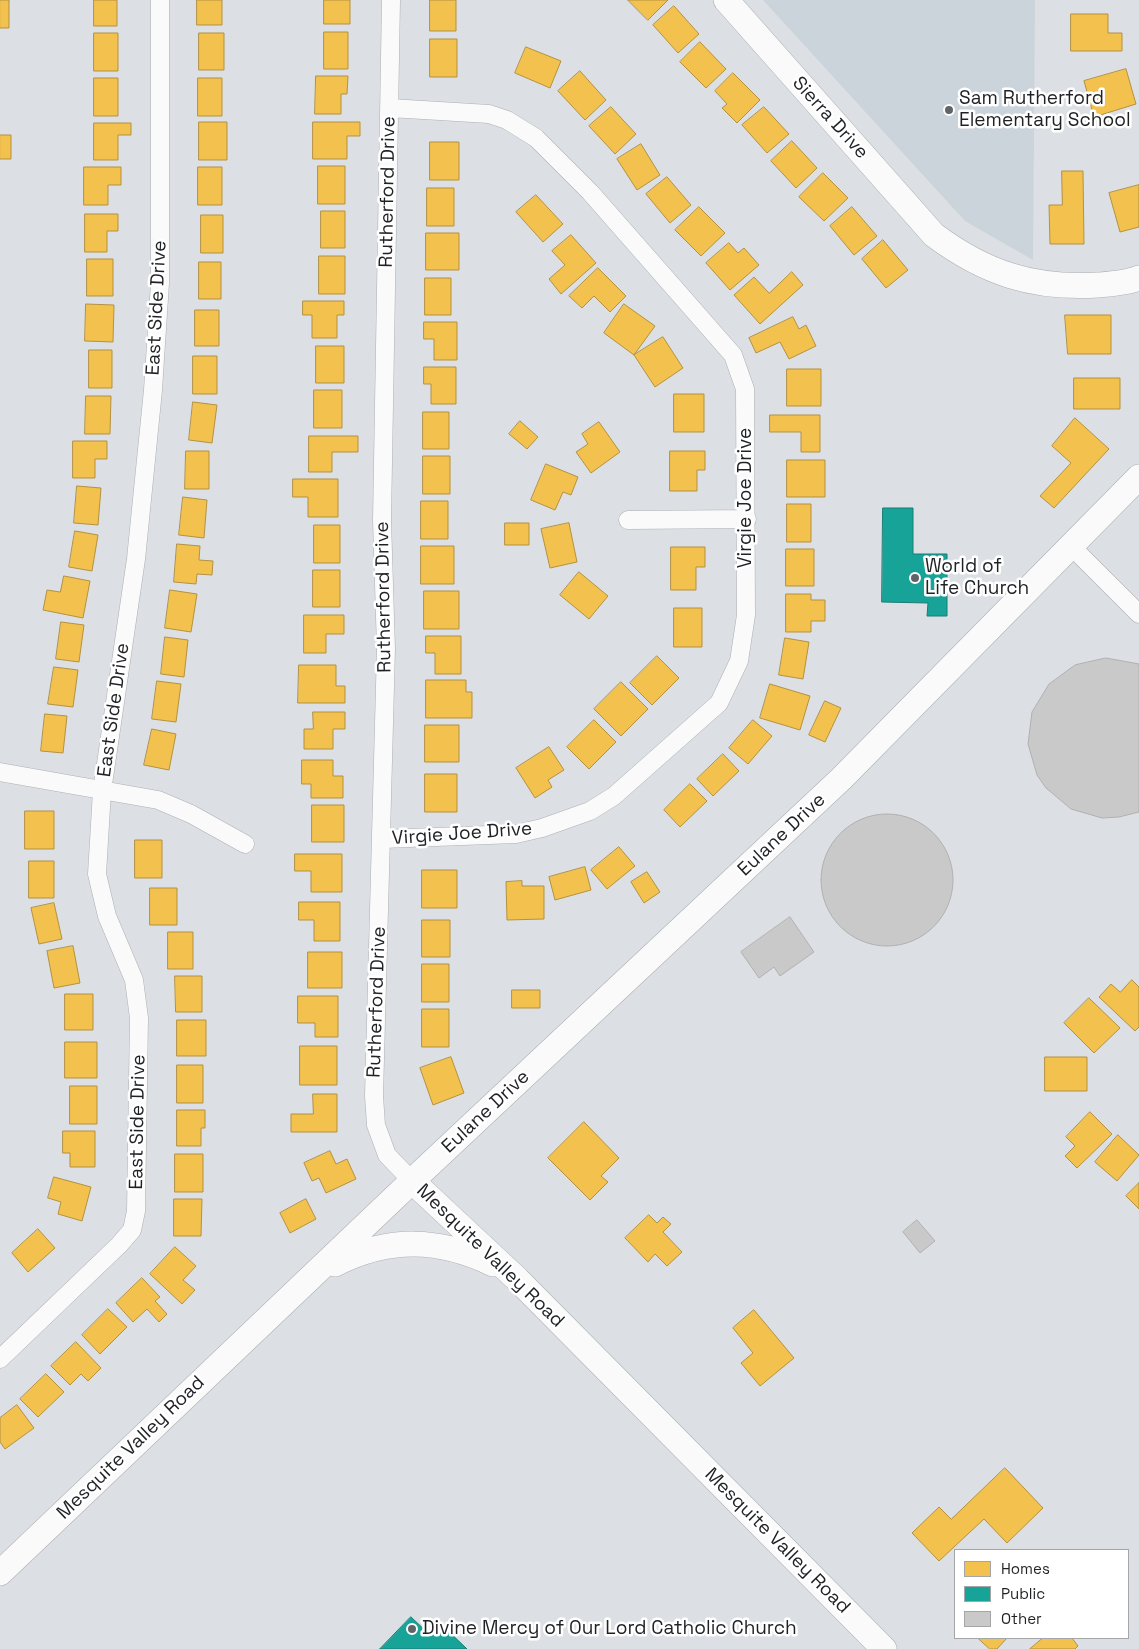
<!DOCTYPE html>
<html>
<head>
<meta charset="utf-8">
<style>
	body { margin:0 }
	#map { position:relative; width:1139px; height:1649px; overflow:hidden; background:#dce0e4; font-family:"Space Grotesk",sans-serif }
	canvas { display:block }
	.legend { position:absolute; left:954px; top:1549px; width:175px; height:90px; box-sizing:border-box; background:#fff; border:1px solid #a5a6a7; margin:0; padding:6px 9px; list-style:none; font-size:15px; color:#1f2124 }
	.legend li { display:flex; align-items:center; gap:10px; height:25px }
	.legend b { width:25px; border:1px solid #a5a6a7 }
</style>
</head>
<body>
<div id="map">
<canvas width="1139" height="1649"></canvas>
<ul class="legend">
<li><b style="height:14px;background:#f2c14e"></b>Homes</li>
<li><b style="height:14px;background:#17a398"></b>Public</li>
<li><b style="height:14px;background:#c9c9ca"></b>Other</li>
</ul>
</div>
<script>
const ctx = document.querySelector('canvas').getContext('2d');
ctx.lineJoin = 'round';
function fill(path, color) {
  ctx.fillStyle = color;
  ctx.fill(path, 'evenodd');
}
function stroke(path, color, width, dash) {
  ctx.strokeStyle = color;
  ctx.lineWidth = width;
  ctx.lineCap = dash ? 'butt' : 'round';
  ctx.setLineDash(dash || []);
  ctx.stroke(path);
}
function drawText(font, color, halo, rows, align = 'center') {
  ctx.font = font + ' "Space Grotesk",sans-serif';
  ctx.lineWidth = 5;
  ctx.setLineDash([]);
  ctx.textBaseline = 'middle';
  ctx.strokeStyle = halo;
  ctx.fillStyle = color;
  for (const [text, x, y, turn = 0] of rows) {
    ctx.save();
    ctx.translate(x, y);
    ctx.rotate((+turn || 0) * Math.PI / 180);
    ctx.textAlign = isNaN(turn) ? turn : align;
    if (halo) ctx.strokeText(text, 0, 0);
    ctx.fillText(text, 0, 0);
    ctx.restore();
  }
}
fill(new Path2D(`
	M763 0H1035L1033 260 965 221Z`), '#cbd3db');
const homes = new Path2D(`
	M0 0H9V28H0Z
	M94 0H117V26H94Z
	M197 0H222V25H197Z
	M324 0H350V24H324Z
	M430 0H456V31H430Z
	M628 0H668L648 20Z
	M674 6 699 34 678 53 653 25Z
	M1071 14H1108V33H1122V51H1071Z
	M324 32H348V69H324Z
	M94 33H118V71H94Z
	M199 33H224V70H199Z
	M430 39H457V77H430Z
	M700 42 726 69 706 88 680 62Z
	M526 47 561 61 550 88 515 73Z
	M1126 69 1136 104 1094 117 1084 81Z
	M580 71 606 100 585 120 558 91Z
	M733 73 760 100 737 123 722 108 727 104 715 91Z
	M316 76H348L347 94H341V114H315Z
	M94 78H118V116H94Z
	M198 78H222V116H198Z
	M611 107 636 134 615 154 589 126Z
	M764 107 789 134 767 153 742 125Z
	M199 122H227V160H199Z
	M313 122H360V136H347V159H313Z
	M94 123H131V135H118V160H94Z
	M0 135H11V159H0Z
	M792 141 817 168 796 188 771 161Z
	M430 142H459V180H430Z
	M641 144 660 175 637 190 617 159Z
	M318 166H345V204H318Z
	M84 167H121V185H108V205H84Z
	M198 167H222V205H198Z
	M1062 171H1083L1084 244H1050L1049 205H1062Z
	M823 173 848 198 824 221 799 197Z
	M667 177 691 205 670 223 646 194Z
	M1139 185V227L1120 232 1109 193Z
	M427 188H454V226H427Z
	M536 195 563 224 543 242 516 212Z
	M699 207 725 233 701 256 675 230Z
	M852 207 877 236 854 255 830 226Z
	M321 211H345V248H321Z
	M85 214H118V231H107V252H85Z
	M201 215H223V253H201Z
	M426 233H459V270H426Z
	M571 235 596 263 561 294 549 279 565 265 552 251Z
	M883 240 908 270 886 288 862 259Z
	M729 243 738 253 744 248 759 265 730 290 706 263Z
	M319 256H345V294H319Z
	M87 259H113V296H87Z
	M199 262H221V299H199Z
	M598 268 626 296 610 312 594 296 582 308 569 296Z
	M792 272 803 285 760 324 734 295 754 277 769 293Z
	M425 278H451V315H425Z
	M303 301H344V315H337V338H312V315H303Z
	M86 304 114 305 113 342 85 341Z
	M624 304 655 326 634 355 604 333Z
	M195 310H219V346H195Z
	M1065 315H1111V354H1068Z
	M793 317 799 329 806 325 816 346 789 359 780 342 756 353 749 338Z
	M424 322H457V360H434V339H424Z
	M663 337 683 368 655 387 634 355Z
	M316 346H344V383H316Z
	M89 350H112V388H89Z
	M193 356H217V394H193Z
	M424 367H456V404H431V384H424Z
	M787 369H821V406H787Z
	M1074 378H1120V409H1074Z
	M314 390H342V428H314Z
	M674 394H704V432H674Z
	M86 396H111L110 434H85Z
	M193 402 217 405 212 443 189 440Z
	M423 412H449V449H423Z
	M770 415H820V452H801V432H770Z
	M1075 418 1109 449 1054 508 1040 496 1071 463 1052 446Z
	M520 421 538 437 527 449 509 434Z
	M599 422 620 452 591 473 576 452 588 444 582 434Z
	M309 436H358V452H332V472H309Z
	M73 441H107V459H95V478H73Z
	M186 451H209V489H185Z
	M670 451H705V470H697V491H670Z
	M423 456H450V494H423Z
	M787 460H825V497H787Z
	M546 464 578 477 571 495 563 492 555 510 531 500Z
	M293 479H338V517H308V497H293Z
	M77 486 101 488 98 525 74 523Z
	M183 497 207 500 204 538 179 535Z
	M421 501H448V539H421Z
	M787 504H811V542H787Z
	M505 523H529V545H505Z
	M569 523 577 562 550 568 541 529Z
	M314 525H340V563H314Z
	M75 531 98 535 92 571 69 567Z
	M177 544 200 546 199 560 213 561 212 575 197 574 196 584 174 582Z
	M421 546H454V584H421Z
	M671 547H705V567H696V590H671Z
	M786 549H814V586H786Z
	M313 570H340V607H313Z
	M579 572 608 596 589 619 560 595Z
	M64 576 90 581 83 618 43 610 47 590 60 592Z
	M170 590 197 594 191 632 165 628Z
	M424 591H459V629H424Z
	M786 594H811V600H825V621H811V632H786Z
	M674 608H702V647H674Z
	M304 615H344V634H326V653H304Z
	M61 622 84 625 79 662 56 659Z
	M426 636H461V674H435V653H426Z
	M165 637 188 640 184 677 161 674Z
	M785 638 809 642 803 679 779 675Z
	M657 656 679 678 652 705 630 683Z
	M299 665H336V686H345V703H298Z
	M54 667 78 670 73 707 48 704Z
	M426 680H466V692H472V718H426Z
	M157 681 181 684 176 722 152 719Z
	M621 682 648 709 621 736 594 709Z
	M770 684 810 696 800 730 760 718Z
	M825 701 841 708 825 742 809 735Z
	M313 712H345V729H333V749H304V729H313Z
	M45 714 67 716 63 753 41 751Z
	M594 720 616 742 589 769 567 747Z
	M753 720 772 736 748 764 729 748Z
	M425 725H459V762H425Z
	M152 729 176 734 169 770 144 765Z
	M549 747 564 770 548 780 552 787 535 798 516 768Z
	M723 754 739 771 713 796 697 779Z
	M302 760H333V776H343V798H311V784H302Z
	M425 774H457V812H425Z
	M690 784 707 801 680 827 664 810Z
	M312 805H344V842H312Z
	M25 811H54V849H25Z
	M135 840H162V878H135Z
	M619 847 635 866 607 889 591 870Z
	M295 854H342V892H311V871H295Z
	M29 861H54V898H29Z
	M585 867 591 890 555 900 549 877Z
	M422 870H457V908H422Z
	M647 872 660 892 644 903 631 882Z
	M522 881V886H544V919L507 920 506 882Z
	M150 888H177V925H150Z
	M299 902H340V941H314V920H299Z
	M54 903 62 939 39 944 31 908Z
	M422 920H450V957H422Z
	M168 932H193V969H168Z
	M73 946 80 983 54 988 47 951Z
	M308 952H342V988H308Z
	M422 964H449V1002H422Z
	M175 976H202V1012H176Z
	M1132 980 1139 987V1027L1135 1031 1099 997 1111 984 1120 992Z
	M512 990H540V1008H512Z
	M65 994H93V1030H65Z
	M298 996H338V1037H315V1023H298Z
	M1089 998 1120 1028 1094 1053 1064 1023Z
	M422 1009H449V1047H422Z
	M177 1020H206V1056H177Z
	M65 1042H97V1078H65Z
	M300 1046H337V1085H300Z
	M451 1057 464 1093 433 1105 420 1068Z
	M1045 1057H1087V1091H1045Z
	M177 1065H203V1103H177Z
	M70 1086H97V1124H70Z
	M313 1094H337V1132H291V1114H313Z
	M177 1110H205V1128H201V1146H177Z
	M1090 1112 1112 1134 1077 1168 1065 1156 1075 1146 1066 1137Z
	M584 1122 619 1158 601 1176 608 1182 590 1200 548 1158Z
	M63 1131H95V1167H70V1153H63Z
	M1118 1135 1139 1155 1117 1181 1095 1162Z
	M330 1151 336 1164 347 1159 356 1179 326 1193 319 1178 312 1181 304 1163Z
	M175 1154H203V1192H175Z
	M54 1177 91 1187 82 1221 58 1214 61 1202 48 1198Z
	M1139 1183V1209L1126 1196Z
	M174 1199H202L201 1236H174Z
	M306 1199 316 1219 290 1233 280 1213Z
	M649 1215 657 1223 663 1217 671 1224 663 1232 682 1252 667 1266 655 1254 648 1262 625 1238Z
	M38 1229 55 1248 28 1272 12 1253Z
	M175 1247 196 1266 183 1280 195 1290 182 1304 150 1274Z
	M142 1278 160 1297 155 1301 167 1314 159 1322 147 1309 133 1322 116 1303Z
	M108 1309 127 1327 100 1354 82 1335Z
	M754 1310 794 1358 760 1386 741 1363 753 1353 733 1328Z
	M76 1342 101 1368 88 1381 81 1374 70 1385 51 1366Z
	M46 1374 64 1392 38 1417 20 1399Z
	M17 1405 34 1428 5 1449 0 1442V1418Z
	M1005 1468 1043 1508 1007 1543 984 1519 939 1561 912 1533 939 1507 951 1519Z
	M978 1638H1007L997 1649H990Z
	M1043 1638H1072L1078 1646 1075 1649H1030Z`);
fill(homes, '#f2c14e');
stroke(homes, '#b39141', 1);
const public = new Path2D(`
	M883 508H913V554H947V616H927L928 603 882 602Z
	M411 1617 430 1635 441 1624 467 1649H380Z`);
fill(public, '#17a398');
stroke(public, '#197c75', 1);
const building = new Path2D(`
	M1106 658 1139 664V812L1119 817 1102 818 1071 809 1046 788 1037 775 1028 744 1032 712 1049 684 1075 665Z
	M821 880a66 66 0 1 1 132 0a66 66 0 1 1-132 0Z
	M790 917 814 952 780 976 774 967 759 978 741 952Z
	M917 1220 935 1241 920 1253 903 1232Z`);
fill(building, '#c9c9ca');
stroke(building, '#b0b0b1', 1);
const street = new Path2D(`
	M391 0 382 520 386 649 374 1096 376 1125 387 1155 412 1181
	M628 520 747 519
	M1071 546 1139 614
	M0 772 158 800 191 814 245 844
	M382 839 516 834 542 828 590 811 614 796 719 703 739 661 746 615 745 389 733 355 590 192 536 138 507 120 489 114 390 108
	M0 1359 119 1245 132 1230 136 1211 139 1018 134 980 107 916 97 874 102 791 136 559 153 390 160 283V0`);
const secondary = new Path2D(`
	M726 0 934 235C985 273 1033 289 1098 285 1111 284 1127 283 1139 278
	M412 1181 517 1279 884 1649
	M335 1264C389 1237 439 1238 493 1264
	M0 1573 412 1181 841 779 1139 477`);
stroke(street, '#acafb2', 19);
stroke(secondary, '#acafb2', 26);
stroke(street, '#fafafb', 18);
stroke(secondary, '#fafafb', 25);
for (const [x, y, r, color] of [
	[949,110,5,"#616467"],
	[915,578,5,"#616467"],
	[412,1629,5,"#616467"]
]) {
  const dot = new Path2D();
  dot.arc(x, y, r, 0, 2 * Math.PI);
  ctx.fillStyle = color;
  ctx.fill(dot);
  stroke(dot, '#fff', 2);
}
drawText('19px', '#1f2124', '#fff', [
	["Sam Rutherford",959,99],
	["Elementary School",959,121],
	["World of",925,567],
	["Life Church",925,589],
	["Divine Mercy of Our Lord Catholic Church",422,1629]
], 'left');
drawText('19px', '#1f2124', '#fff', [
	["Sierra Drive",830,118,48],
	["Rutherford Drive",388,192,-89],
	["East Side Drive",157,308,-87],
	["Virgie Joe Drive",746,498,-90],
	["Rutherford Drive",384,597,-91],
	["East Side Drive",114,710,-82],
	["Virgie Joe Drive",462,834,-4],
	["Eulane Drive",782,835,-43],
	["Rutherford Drive",377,1002,-88],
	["Eulane Drive",486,1112,-43],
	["East Side Drive",138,1122,-89],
	["Mesquite Valley Road",490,1256,44],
	["Mesquite Valley Road",131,1448,-44],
	["Mesquite Valley Road",777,1541,45]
]);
</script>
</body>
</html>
